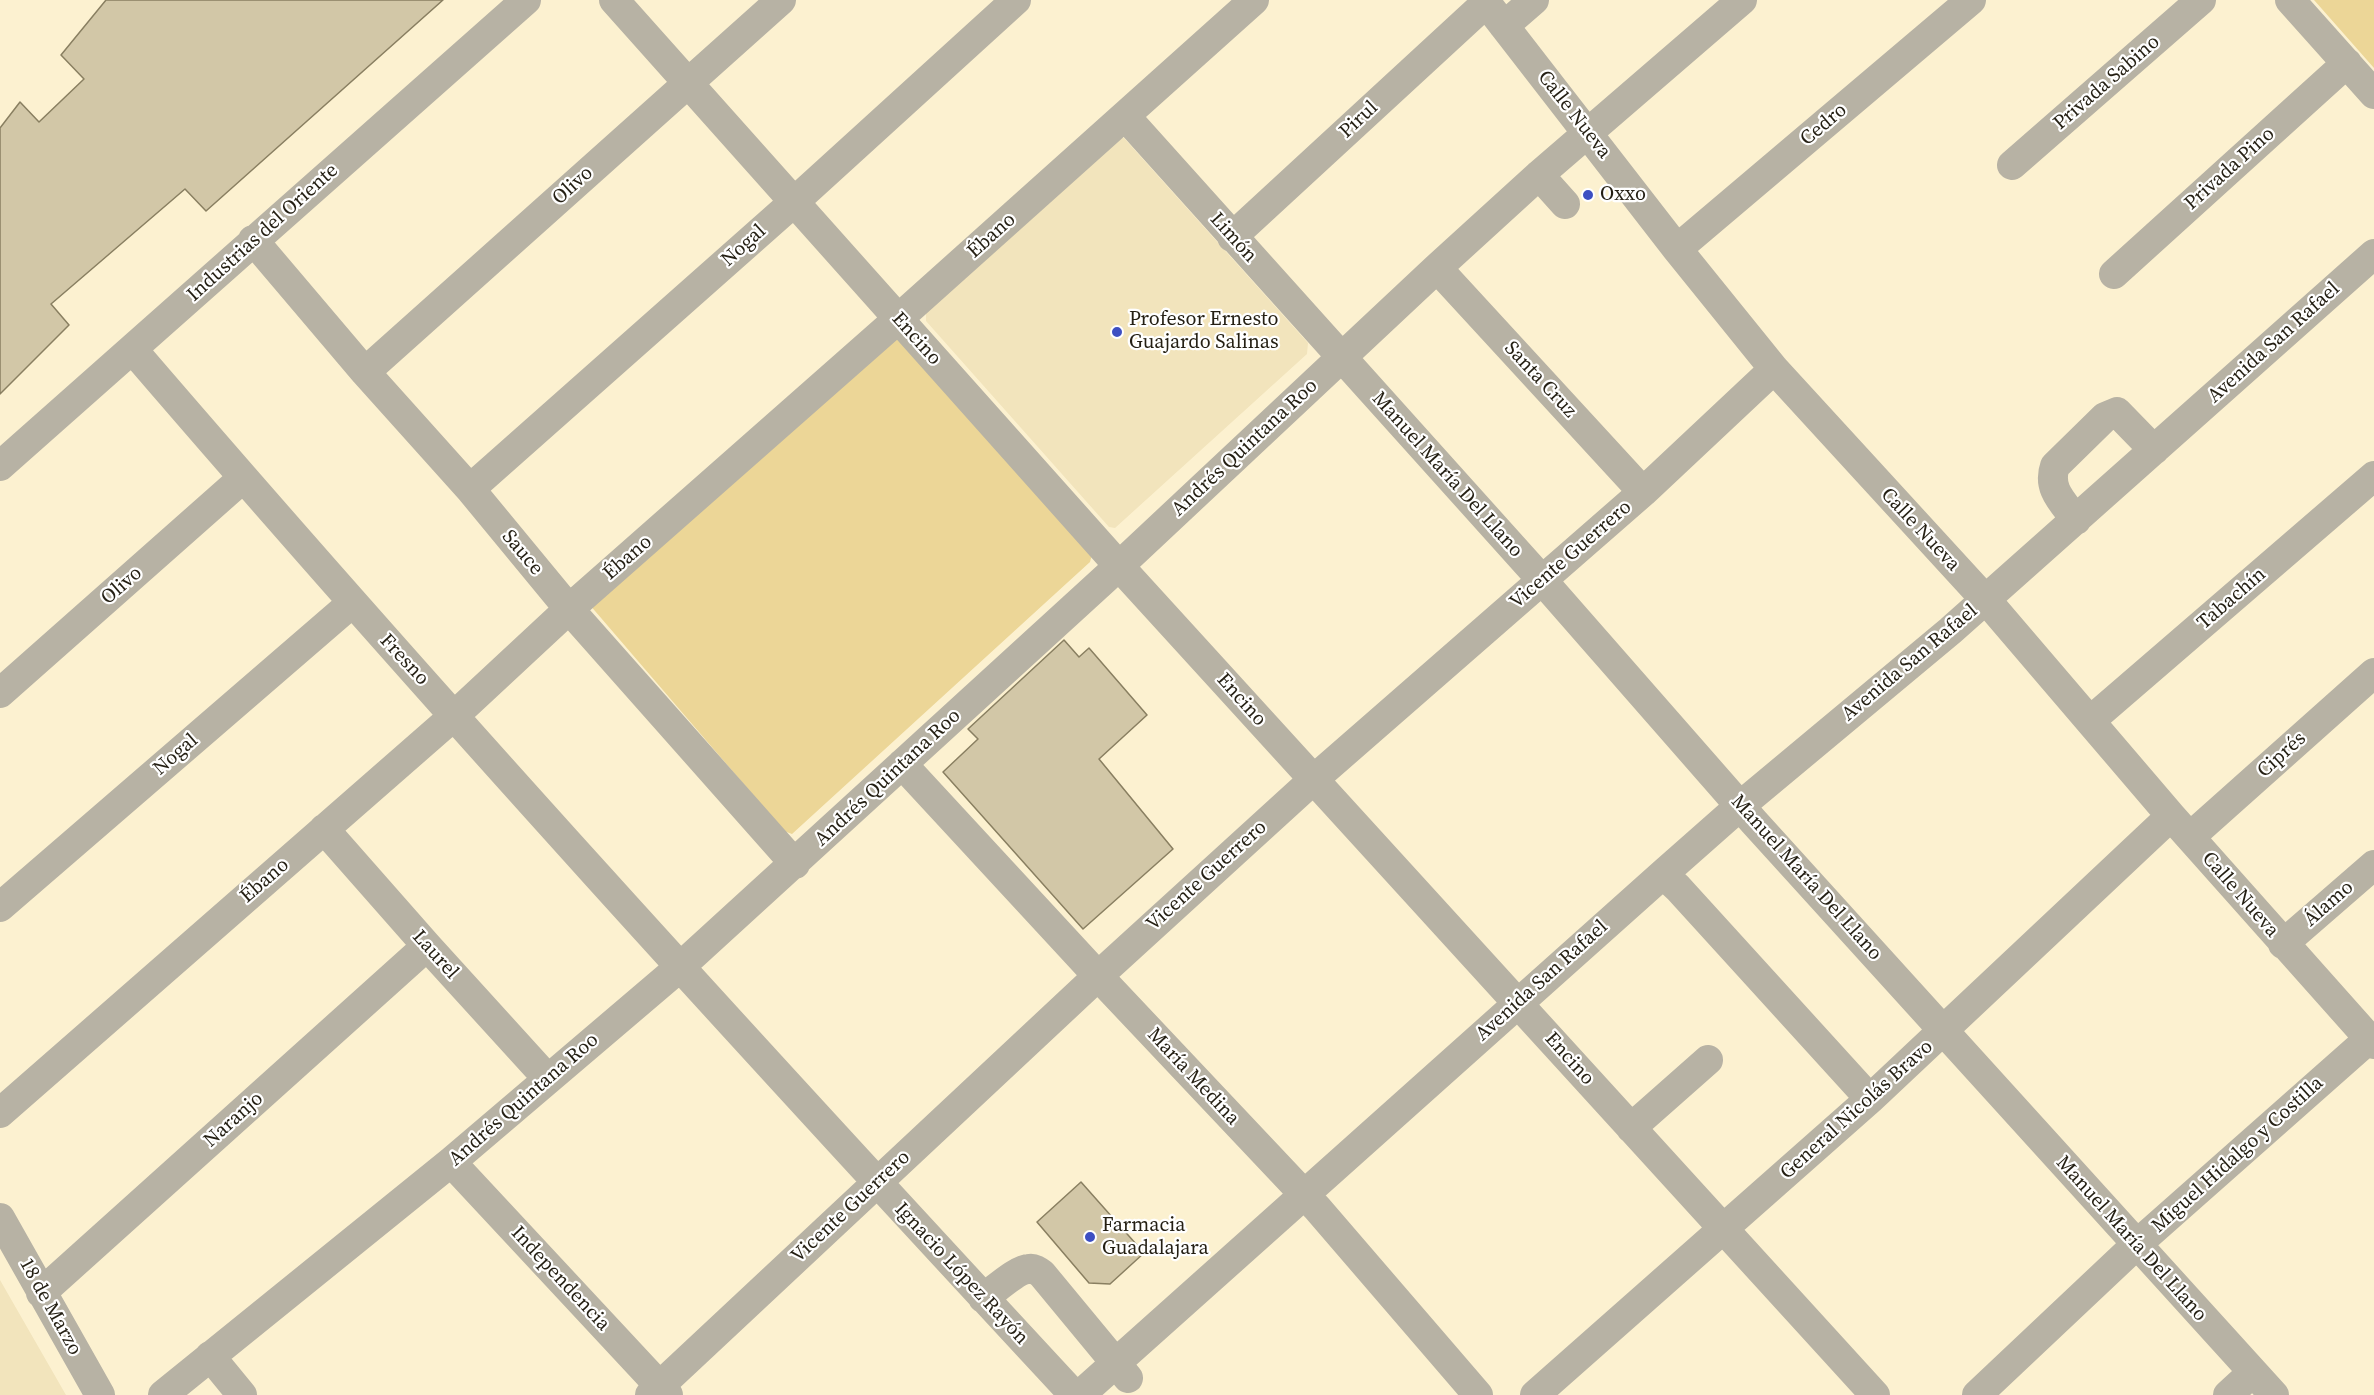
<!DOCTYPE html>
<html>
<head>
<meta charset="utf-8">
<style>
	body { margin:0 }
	canvas { display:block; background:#fcf1d0 }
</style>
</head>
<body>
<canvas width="2374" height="1395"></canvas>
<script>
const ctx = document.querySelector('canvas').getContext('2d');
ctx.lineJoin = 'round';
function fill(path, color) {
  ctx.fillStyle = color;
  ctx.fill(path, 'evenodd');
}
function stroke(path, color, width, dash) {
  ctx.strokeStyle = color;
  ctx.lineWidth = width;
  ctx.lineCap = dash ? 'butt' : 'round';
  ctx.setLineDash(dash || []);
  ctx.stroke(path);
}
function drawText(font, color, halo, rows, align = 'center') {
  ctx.font = font + ' "Source Serif 4",serif';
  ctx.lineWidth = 4.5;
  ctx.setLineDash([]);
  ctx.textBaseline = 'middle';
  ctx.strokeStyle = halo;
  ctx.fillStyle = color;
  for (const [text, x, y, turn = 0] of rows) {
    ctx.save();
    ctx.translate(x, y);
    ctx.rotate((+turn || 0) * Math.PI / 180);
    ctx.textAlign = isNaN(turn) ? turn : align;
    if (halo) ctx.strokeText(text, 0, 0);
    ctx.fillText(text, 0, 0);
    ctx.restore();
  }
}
fill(new Path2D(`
	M1117 138H1124L1308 343 1307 354 1115 528 1109 527 926 321V308Z
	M0 1280 66 1395H0Z`), '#f2e4bc');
fill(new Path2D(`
	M2314 0H2374V68Z
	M896 333 1093 551 1090 562 792 834 784 831 589 604Z`), '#ecd697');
const building = new Path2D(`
	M106 0H443L206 211 185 189 51 304 69 325 0 394V128L20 102 39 122 84 79 61 55Z
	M1064 640 1079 657 1089 648 1147 715 1099 759 1173 849 1083 929 943 772 978 739 968 729Z
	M1081 1182 1144 1253 1110 1284 1089 1283 1037 1222Z`);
fill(building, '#d2c7a7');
stroke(building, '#897f61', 1.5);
stroke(new Path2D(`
	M614 0 1119 566 1875 1395
	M1484 0 1677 249 1774 369 1994 609 2171 816 2374 1044
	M2290 0 2374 94
	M1504 26 1534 0
	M1125 116 1542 580 1754 822 2274 1395
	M2012 165 2201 0
	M1539 175 1565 204
	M1232 237 1486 3
	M253 240 365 372 470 489 569 609 795 864
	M1677 249 1971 0
	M1437 268 1643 492
	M2114 274 2347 63
	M133 350C438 705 755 1051 1074 1395
	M365 372 781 0
	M0 466 526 0
	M470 489 794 202 1016 0
	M2076 520C2063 502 2047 489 2055 466L2105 417 2117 412 2154 450
	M0 693 243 478
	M2090 721 2374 476
	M902 764 1098 976 1317 1208 1478 1395
	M324 829 427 946 548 1079
	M2190 837 2374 673
	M1663 874 1678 888 1870 1099
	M0 907 352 603
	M2283 944 2374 865
	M0 1113 455 715 569 609 898 319 1254 0
	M1631 1128 1708 1060
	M451 1162 668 1395
	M0 1218 100 1395
	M41 1293 427 946
	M983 1298C994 1291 1017 1269 1029 1269 1034 1268 1038 1271 1042 1274L1128 1378
	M210 1356 242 1395
	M163 1395 451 1162 680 967 1119 566 1437 268 1539 175 1742 0
	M650 1395 1098 976 1313 780 1643 492 1774 369
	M1080 1395 1663 874 1740 806 1950 631 2374 254
	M1535 1395 1870 1099 2171 816
	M1977 1395 2136 1245 2369 1039
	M2228 1395 2253 1372`), '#b7b2a4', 30);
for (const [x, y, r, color] of [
	[1588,195,6,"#3d4fc2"],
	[1117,332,6,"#3d4fc2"],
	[1090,1237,6,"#3d4fc2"]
]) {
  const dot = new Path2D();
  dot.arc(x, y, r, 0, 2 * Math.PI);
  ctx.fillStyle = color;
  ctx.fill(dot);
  stroke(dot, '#fff', 2);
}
drawText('20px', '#241f13', '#fff', [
	["Privada Sabino",2107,83,-41],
	["Calle Nueva",1574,115,52],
	["Pirul",1359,120,-43],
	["Cedro",1824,125,-40],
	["Privada Pino",2230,169,-42],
	["Olivo",573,186,-42],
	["Industrias del Oriente",263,233,-42],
	["Ébano",992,236,-42],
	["Limón",1233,238,48],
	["Nogal",744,246,-42],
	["Encino",916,339,48],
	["Avenida San Rafael",2274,343,-42],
	["Santa Cruz",1540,380,47],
	["Andrés Quintana Roo",1245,448,-43],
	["Manuel María Del Llano",1447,475,48],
	["Calle Nueva",1920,530,47],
	["Sauce",522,553,50],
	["Vicente Guerrero",1571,555,-41],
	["Ébano",628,558,-41],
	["Olivo",122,586,-41],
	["Tabachín",2232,599,-41],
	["Fresno",404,660,47],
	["Avenida San Rafael",1910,663,-40],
	["Encino",1241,700,48],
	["Nogal",176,755,-41],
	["Ciprés",2282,755,-42],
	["Andrés Quintana Roo",888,778,-43],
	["Vicente Guerrero",1207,876,-42],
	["Manuel María Del Llano",1806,878,48],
	["Ébano",265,881,-41],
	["Calle Nueva",2240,895,49],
	["Álamo",2329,904,-41],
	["Laurel",435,955,48],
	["Avenida San Rafael",1542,981,-42],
	["Encino",1569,1059,48],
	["María Medina",1193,1077,47],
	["Andrés Quintana Roo",524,1100,-41],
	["General Nicolás Bravo",1857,1110,-42],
	["Naranjo",234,1120,-42],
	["Miguel Hidalgo y Costilla",2238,1155,-42],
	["Vicente Guerrero",851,1207,-43],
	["Manuel María Del Llano",2131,1239,48],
	["Ignacio López Rayón",961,1274,47],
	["Independencia",560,1279,47],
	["18 de Marzo",50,1307,61]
]);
drawText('20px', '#241f13', '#fff', [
	["Oxxo",1600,195],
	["Profesor Ernesto",1129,320],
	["Guajardo Salinas",1129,343],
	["Farmacia",1102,1226],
	["Guadalajara",1102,1249]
], 'left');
</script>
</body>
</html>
